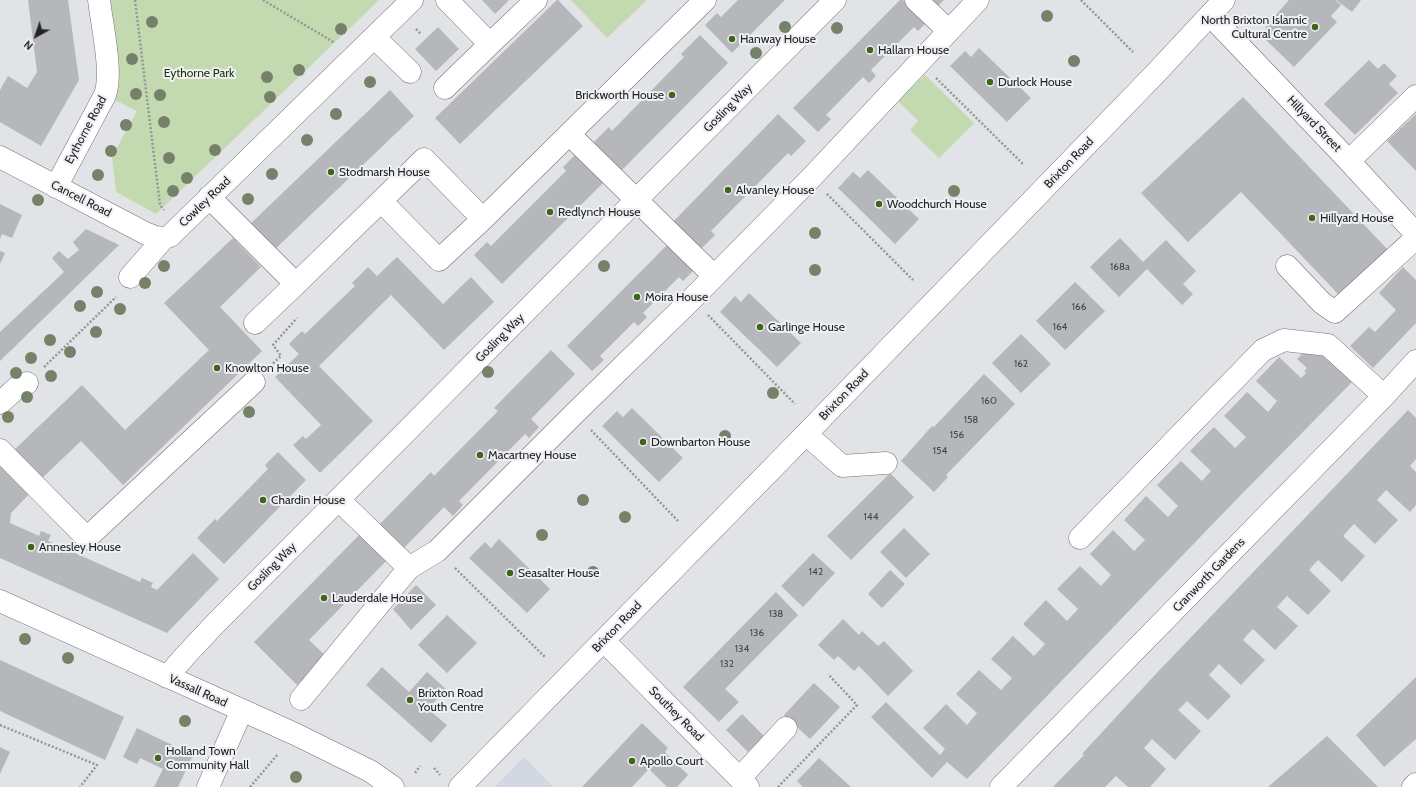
<!DOCTYPE html>
<html>
<head>
<meta charset="utf-8">
<style>
	body { margin:0 }
	#map { position:relative; width:1416px; height:787px; overflow:hidden; background:#e1e3e6; font-family:Cabin,sans-serif }
	canvas { display:block }
	.north { position:absolute; left:16px; top:16px; width:40px; height:40px; -webkit-text-stroke:3px #eef0f3; paint-order:stroke; rotate:220deg; font-size:11px; font-weight:700; line-height:16px; text-align:center; color:#222324 }
	.north::after { content:''; display:block; margin:auto; width:14px; height:18px; background:#222324; clip-path:polygon(50% 0,100% 100%,50% 72%,0 100%) }
</style>
</head>
<body>
<div id="map">
<canvas width="1416" height="787"></canvas>
<div class="north">N</div>
</div>
<script>
const ctx = document.querySelector('canvas').getContext('2d');
ctx.lineJoin = 'round';
function fill(path, color) {
  ctx.fillStyle = color;
  ctx.fill(path, 'evenodd');
}
function stroke(path, color, width, dash) {
  ctx.strokeStyle = color;
  ctx.lineWidth = width;
  ctx.lineCap = dash ? 'butt' : 'round';
  ctx.setLineDash(dash || []);
  ctx.stroke(path);
}
function drawText(font, color, halo, rows, align = 'center') {
  ctx.font = font + ' Cabin,sans-serif';
  ctx.lineWidth = 4;
  ctx.setLineDash([]);
  ctx.textBaseline = 'middle';
  ctx.strokeStyle = halo;
  ctx.fillStyle = color;
  for (const [text, x, y, turn = 0] of rows) {
    ctx.save();
    ctx.translate(x, y);
    ctx.rotate((+turn || 0) * Math.PI / 180);
    ctx.textAlign = isNaN(turn) ? turn : align;
    if (halo) ctx.strokeText(text, 0, 0);
    ctx.fillText(text, 0, 0);
    ctx.restore();
  }
}
fill(new Path2D(`
	M524 757 553 787H495Z`), '#d1d7e0');
fill(new Path2D(`
	M109 0H379L156 214 116 192 112 157 137 111 113 99 119 88V82Z
	M571 0H647L607 38Z
	M925 75 974 123 939 158 910 130 918 121 898 101Z`), '#c3dab0');
fill(new Path2D(`
	M28 0H68L79 80 41 146 0 122V90L8 76 27 88 37 72Z
	M482 0H509L495 14Z
	M557 0H558L583 26 460 144 435 118Z
	M738 0H785L732 53 705 25 717 13 721 17Z
	M900 0H903L926 23 918 31 914 27 871 70 876 76 869 83 863 77 826 115 831 119 818 132 793 108Z
	M921 0H944L933 11Z
	M1289 0H1335L1341 5 1331 16 1337 22 1294 67 1266 40V26Z
	M1336 0H1361L1352 12Z
	M438 27 459 49 436 71 415 49Z
	M700 35 728 63 619 173 591 145 609 127 612 131 684 57 681 54Z
	M979 48 1031 98 1007 122 950 66 965 51 971 57Z
	M1369 60 1378 69 1384 63 1397 76 1389 84 1398 93 1355 135 1324 104Z
	M390 90 414 116 271 253 247 227Z
	M1243 97 1388 250 1340 296 1241 192 1188 242 1141 193Z
	M778 114 806 141 791 156 788 153 711 231 715 235 699 251 671 224Z
	M1416 114V171L1387 141Z
	M576 154 604 182 502 284 474 255 487 242 491 246 566 171 563 167Z
	M868 170 919 219 895 244 838 188 853 172 860 178Z
	M0 204 22 215 12 238 2 234 0 239Z
	M86 229 119 245 0 361V332L64 272 52 258 59 251 68 259 79 250 73 242Z
	M233 238 261 267 220 307 262 351 123 485 81 441 38 482 11 453 82 385 125 430 209 350 164 303Z
	M1120 238 1143 262 1166 240 1196 271 1183 284 1193 294 1182 305 1147 269 1119 297 1090 267Z
	M668 244 694 270 683 281 679 277 643 313 647 317 638 326 634 322 600 356 604 360 592 371 567 346Z
	M0 251 5 253 0 264Z
	M397 257 443 304 471 277 494 302 444 350 391 295 319 366 373 421 320 473 293 445 303 436 306 439 321 425 275 377 299 354 289 344 302 331 305 334 355 286 352 283 368 267 377 276Z
	M1403 267 1416 280V323L1373 368 1350 346 1369 327 1375 332 1396 310 1379 293Z
	M1075 282 1105 311 1065 350 1036 321Z
	M749 293 801 343 777 367 720 312 735 296 741 302Z
	M1021 334 1051 364 1021 393 992 363Z
	M1310 346 1324 348 1356 378 1233 503 967 779 947 762 932 778 871 717 886 702 940 755 945 749 923 728 946 704 967 725 977 713 956 694 979 670 1001 690 1012 678 991 659 1013 636 1034 656 1045 644 1023 624 1046 600 1067 621 1078 609 1057 589 1080 566 1101 586 1111 575 1090 554 1113 530 1134 551 1145 540 1124 520 1146 496 1168 517 1178 506 1157 485 1181 461 1202 481 1211 471 1190 451 1214 427 1235 448 1246 437 1224 416 1247 392 1268 412 1277 401 1256 381 1279 357 1301 378 1306 373 1304 371 1307 368 1297 359Z
	M551 350 575 374 531 419 539 427 529 438 525 434 459 501 463 505 453 516 444 507 401 551 377 527 431 472 434 476 498 411 494 408Z
	M984 374 1015 404 946 475 948 477 934 492 901 461 932 426 934 427Z
	M632 408 683 458 659 482 602 426 617 411 623 417Z
	M1408 410 1416 418V459L1410 466 1416 472V505L1410 512 1386 490 1377 500 1398 520 1375 544 1354 524 1343 536 1365 556 1342 582 1318 560 1309 570 1331 591 1308 615 1287 596 1277 607 1298 626 1275 650 1253 629 1247 635 1243 640 1265 660 1241 685 1219 664 1209 675 1231 696 1208 720 1187 701 1178 710 1201 731 1175 760 1152 739 1144 748 1166 769 1150 787H1128L1116 776 1105 787H1053L1084 755 1082 754 1153 677Z
	M278 452 306 480 224 564 197 538 215 519 217 521 268 469 265 465Z
	M0 462 32 491 11 513 10 523 39 536 41 531 51 535 48 541 140 582 142 578 153 583 151 587 157 590 193 553 219 579 167 633 0 558Z
	M890 473 914 497 851 560 827 536Z
	M904 528 930 554 906 578 880 552Z
	M364 530 391 556 309 640 326 656 297 685 254 642Z
	M499 539 550 589 527 613 469 558 485 542 491 548Z
	M813 553 835 573 803 607 781 586Z
	M890 570 905 584 882 608 868 594Z
	M416 585 436 605 411 630 393 609Z
	M776 592 798 615 725 689 739 702 719 722 683 687Z
	M447 615 477 643 447 673 418 645Z
	M843 619 859 635 862 631 878 646 884 641 913 671 888 696 859 666 854 671 838 656 834 660 818 645Z
	M0 660 124 717 105 760 0 711Z
	M382 667 409 692 427 672 446 689 428 709 447 725 431 743 366 685Z
	M1416 677V739L1384 767 1356 735Z
	M814 683 840 707 810 739 784 715Z
	M742 714 764 736 748 752 726 730Z
	M642 723 668 748 665 752 688 775 677 787H667L649 769 632 787H582Z
	M137 728 193 755 178 787H154L163 769 140 758 137 764 123 757Z
	M1327 736 1378 787H1268Z
	M0 747 10 752 0 774Z
	M819 758 851 787H803L797 781Z`), '#b5b7ba');
const minor = new Path2D(`
	M447 0 490 44
	M916 0 949 31
	M1210 15 1349 161 1416 234
	M374 37 410 72
	M445 88 490 44 536 0
	M570 135 714 276
	M0 157 145 233 155 237 164 238
	M1349 161 1416 96
	M56 187 105 95C113 72 102 26 99 0
	M209 197 296 284
	M483 219 705 0
	M1287 266 1322 303 1335 312 1416 238
	M130 277 164 238 170 236 412 0
	M255 323 296 284 424 159 483 219 439 260 381 201
	M0 403 21 384 27 383
	M806 434 842 466 886 463
	M0 450 87 538 254 382
	M339 500 409 568
	M1080 538 1263 350 1284 340 1328 345 1384 396
	M0 601 295 734 370 771 393 787
	M604 641 748 787
	M167 677 185 656 215 624 835 0
	M301 699 409 568 437 551 575 413 692 299 811 178 978 0
	M740 778 786 728
	M208 787 242 710
	M1001 787 1384 396 1416 361
	M1413 787 1416 784`);
const highway = new Path2D(`
	M460 787 806 434 1155 74 1224 0`);
stroke(minor, '#717275', 23);
stroke(highway, '#717275', 23);
stroke(new Path2D(`
	M135 0 160 205 164 210
	M263 0 335 43
	M1081 0 1133 52
	M416 29 421 34
	M936 78 1024 165
	M827 194 913 280
	M708 315 795 404
	M270 366 281 356 273 345 297 318
	M44 367 116 297
	M591 430 678 521
	M455 568 546 658
	M0 725 97 765 80 787
	M434 768 440 775
	M415 773 420 766
	M250 787 278 754
	M778 787 857 705 828 674`), '#959699', 2.5, [2, 2]);
stroke(minor, '#fff', 22);
stroke(highway, '#fff', 22);
ctx.fillStyle = '#758269';
for (const [x, y] of [
	[1047,16],
	[152,22],
	[785,27],
	[837,28],
	[341,29],
	[756,53],
	[132,59],
	[1074,61],
	[299,70],
	[267,77],
	[370,82],
	[136,94],
	[160,95],
	[270,97],
	[336,114],
	[164,122],
	[126,125],
	[307,140],
	[215,150],
	[111,151],
	[169,158],
	[272,174],
	[98,175],
	[187,178],
	[173,191],
	[954,191],
	[248,199],
	[38,200],
	[815,233],
	[164,266],
	[604,266],
	[815,270],
	[145,283],
	[97,292],
	[80,306],
	[120,309],
	[96,332],
	[50,340],
	[70,352],
	[31,358],
	[488,372],
	[16,373],
	[51,376],
	[773,393],
	[27,397],
	[249,412],
	[8,417],
	[725,436],
	[583,500],
	[625,517],
	[542,535],
	[593,572],
	[25,639],
	[68,658],
	[185,721],
	[296,777]
]) {
  ctx.beginPath();
  ctx.arc(x, y, 6, 0, 2 * Math.PI);
  ctx.fill();
}
for (const [x, y, r, color] of [
	[1315,27,4,"#41641c"],
	[732,39,4,"#41641c"],
	[870,50,4,"#41641c"],
	[990,82,4,"#41641c"],
	[672,95,4,"#41641c"],
	[331,172,4,"#41641c"],
	[728,190,4,"#41641c"],
	[879,204,4,"#41641c"],
	[550,212,4,"#41641c"],
	[1312,218,4,"#41641c"],
	[637,297,4,"#41641c"],
	[760,327,4,"#41641c"],
	[217,368,4,"#41641c"],
	[643,442,4,"#41641c"],
	[480,455,4,"#41641c"],
	[263,500,4,"#41641c"],
	[31,547,4,"#41641c"],
	[510,573,4,"#41641c"],
	[324,598,4,"#41641c"],
	[410,700,4,"#41641c"],
	[158,758,4,"#41641c"],
	[632,761,4,"#41641c"]
]) {
  const dot = new Path2D();
  dot.arc(x, y, r, 0, 2 * Math.PI);
  ctx.fillStyle = color;
  ctx.fill(dot);
  stroke(dot, '#eef0f3', 1.5);
}
drawText('10px', '#47484a', null, [
	["168a",1120,267],
	["166",1079,307],
	["164",1060,327],
	["162",1021,364],
	["160",989,401],
	["158",971,420],
	["156",957,435],
	["154",940,451],
	["144",871,517],
	["142",816,572],
	["138",776,614],
	["136",757,633],
	["134",742,649],
	["132",727,664]
]);
drawText('12px', '#222324', '#eef0f3', [
	["North Brixton Islamic",1307,20,"right"],
	["Cultural Centre",1307,34,"right"],
	["Hanway House",740,39],
	["Hallam House",878,50],
	["Durlock House",998,82],
	["Brickworth House",664,95,"right"],
	["Stodmarsh House",339,172],
	["Alvanley House",736,190],
	["Woodchurch House",887,204],
	["Redlynch House",558,212],
	["Hillyard House",1320,218],
	["Moira House",645,297],
	["Garlinge House",768,327],
	["Knowlton House",225,368],
	["Downbarton House",651,442],
	["Macartney House",488,455],
	["Chardin House",271,500],
	["Annesley House",39,547],
	["Seasalter House",518,573],
	["Lauderdale House",332,598],
	["Brixton Road",418,693],
	["Youth Centre",418,707],
	["Holland Town",166,751],
	["Community Hall",166,765],
	["Apollo Court",640,761]
], 'left');
drawText('12px', '#1c3203', '#eef0f3', [
	["Eythorne Park",199,73]
]);
drawText('12px', '#222324', '#eef0f3', [
	["Gosling Way",728,108,-45],
	["Hillyard Street",1314,124,46],
	["Eythorne Road",86,130,-62],
	["Brixton Road",1069,163,-46],
	["Cancell Road",81,199,27],
	["Cowley Road",205,202,-44],
	["Gosling Way",500,338,-45],
	["Brixton Road",844,395,-46],
	["Gosling Way",272,567,-45],
	["Cranworth Gardens",1209,575,-46],
	["Brixton Road",617,627,-46],
	["Vassall Road",198,691,24],
	["Southey Road",676,714,45]
]);
</script>
</body>
</html>
